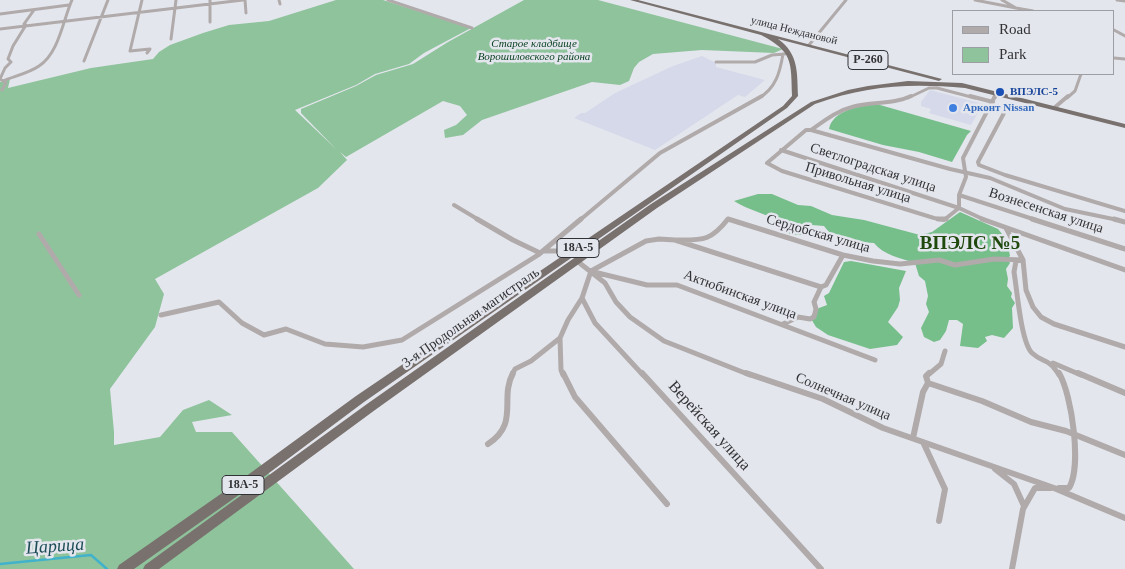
<!DOCTYPE html>
<html>
<head>
<meta charset="utf-8">
<style>
	body { margin:0 }
	#map { position:relative; width:1125px; height:569px; overflow:hidden; background:#e4e6ee; font-family:Georgia,serif }
	canvas { display:block }
	.legend { position:absolute; left:952px; top:10px; width:162px; height:65px; box-sizing:border-box; background:#e4e6ee; border:1px solid #9c9ea4; margin:0; padding:6px 9px; list-style:none; font-size:15px; color:#313235 }
	.legend li { display:flex; align-items:center; gap:10px; height:25px }
	.legend b { width:25px; border:1px solid #9c9ea4 }
</style>
</head>
<body>
<div id="map">
<canvas width="1125" height="569"></canvas>
<ul class="legend">
<li><b style="height:6px;background:#b0abaa"></b>Road</li>
<li><b style="height:14px;background:#8fc39c"></b>Park</li>
</ul>
</div>
<script>
const ctx = document.querySelector('canvas').getContext('2d');
ctx.lineJoin = 'round';
function fill(path, color) {
  ctx.fillStyle = color;
  ctx.fill(path, 'evenodd');
}
function stroke(path, color, width, dash) {
  ctx.strokeStyle = color;
  ctx.lineWidth = width;
  ctx.lineCap = dash ? 'butt' : 'round';
  ctx.setLineDash(dash || []);
  ctx.stroke(path);
}
function drawText(font, color, halo, rows, align = 'center') {
  ctx.font = font + ' Georgia,serif';
  ctx.lineWidth = 5;
  ctx.setLineDash([]);
  ctx.textBaseline = 'middle';
  ctx.strokeStyle = halo;
  ctx.fillStyle = color;
  for (const [text, x, y, turn = 0] of rows) {
    ctx.save();
    ctx.translate(x, y);
    ctx.rotate((+turn || 0) * Math.PI / 180);
    ctx.textAlign = isNaN(turn) ? turn : align;
    if (halo) ctx.strokeText(text, 0, 0);
    ctx.fillText(text, 0, 0);
    ctx.restore();
  }
}
fill(new Path2D(`
	M702 56 716 63V67L765 80 745 97 738 95 655 150 574 118 581 113H585L615 93 673 66Z
	M930 90 983 104 971 125 929 113 931 109 921 106V102Z`), '#d6d9e9');
fill(new Path2D(`
	M336 0H383L471 28 424 53 409 64 375 74 356 85 295 110 336 149 301 113V109L356 86 376 75 413 64 448 42 524 0H598L783 49 774 53 702 50 653 54 639 62 634 68 629 81 620 85 592 82 482 120 463 135 445 138 444 130 456 125 467 115 460 106 443 101 346 157 340 152 347 160 318 188 155 279 164 294 155 327 110 389 114 432V445L160 437 183 410 209 400 232 415 192 422 196 432H232L354 569H0V82L10 79 8 88 91 68 153 59 159 52 170 45 203 33 229 25 269 21Z`), '#8fc39c');
fill(new Path2D(`
	M874 104 880 105 971 131 967 135 952 162 919 152 883 145 829 129C833 110 858 107 874 104Z
	M758 194H772L798 205 811 206 832 215 864 220 920 235 932 232 960 212 998 229 1007 240 1010 256 1007 259 1010 263 1006 269 1008 279 1007 286 1012 293 1011 297 1015 303 1012 308 1013 328 1004 338 992 335 985 337 987 341 978 348 960 346 963 324 957 320H949L946 331 940 340 934 342 924 337 921 328 929 312 926 304 928 296 925 281 919 276 915 263C901 258 883 255 874 243 855 241 836 243 824 226L812 225 807 227 811 230 809 235C796 235 787 236 778 226H783L784 224C768 214 750 211 734 201Z
	M851 261 906 271 899 288 900 300 898 307 888 322 903 337 897 345 870 349 828 335 816 327 810 317 819 308 827 305 824 296 829 293 844 262Z`), '#76be8a');
stroke(new Path2D(`
	M0 564 91 555 107 569`), '#41b2cb', 2.5);
stroke(new Path2D(`
	M142 0 130 51 150 49 147 53
	M210 0V22
	M245 0 246 13
	M279 0 280 4
	M388 0 472 28
	M975 0 1016 8
	M1002 0 1016 8 1033 11
	M1117 0 1125 1
	M0 14 69 5
	M0 29 243 0
	M1114 30 1125 36
	M171 39 176 0
	M809 45 846 0
	M1114 58 1125 59
	M84 61 108 0
	M716 62H755L772 55 785 54
	M3 81C15 76 29 73 39 66 59 53 63 20 72 0
	M2 90 6 83 0 79 5 68 11 62 8 59 13 46 26 25 24 24 34 10
	M759 98C776 88 780 72 783 54
	M908 98 929 88H937L975 98
	M995 98 997 93
	M1067 98 1075 91 1081 74`), '#b0abaa', 3);
stroke(new Path2D(`
	M970 96 993 102
	M1000 106 1004 113 978 162 979 165 1005 175 1125 211
	M1054 108 1068 96
	M811 130C824 121 836 111 852 107 871 101 893 105 911 96
	M781 150 959 208
	M959 195 1036 220
	M454 205 479 220
	M959 208 944 220 934 218 782 171 767 163 806 130H811L950 169 990 178 1065 209 1118 220
	M580 220 660 153 762 96
	M727 220H731
	M985 220 959 208V195L966 177 963 158 995 96`), '#b0abaa', 4);
stroke(new Path2D(`
	M477 219 513 240 540 253
	M938 219H946
	M982 219 1125 270
	M1032 219 1125 249
	M1114 219 1125 222
	M1006 228 1023 260 1016 261 1014 272C1017 289 1021 343 1032 353 1044 364 1048 357 1059 375
	M39 234 79 295
	M675 240C702 240 710 242 728 219L843 255 873 261 900 264 939 260 955 265 994 259 1023 260 1026 290 1033 307 1041 317 1054 324 1125 347
	M543 251H574
	M577 261 605 283 616 302 630 317 664 341 750 375
	M594 272 647 285H677L875 360
	M582 298 595 323 643 375
	M161 315 219 302 242 323 264 335 286 329 325 344 363 347 402 340 538 255 581 219
	M783 324 798 317 810 319 814 317 816 309 814 302 821 287
	M560 338 561 370 563 375
	M1053 363 1081 375
	M512 375 515 369 531 361 560 338 568 320 582 298 591 271 646 241 659 239 675 240 821 287 826 285 843 255
	M928 375 941 364 945 351`), '#b0abaa', 5);
stroke(new Path2D(`
	M563 373 575 397 667 504
	M642 373 821 569
	M746 373 823 399 883 428 1054 488 1125 518
	M1059 373C1072 395 1082 467 1069 488H1059
	M1078 373 1125 393
	M928 383 982 401 1031 422 1066 431 1125 455
	M928 383 926 376 929 373
	M913 438 923 392 928 383
	M923 442 945 489 939 521
	M488 444C520 423 499 399 513 373
	M995 469 1014 484 1024 506
	M1012 569 1023 509 1035 488H1051`), '#b0abaa', 6);
fill(new Path2D(`
	M630 0H638L942 79 939 81 778 39C799 54 797 73 798 96L787 108 364 402 253 485 134 569H117L119 565 245 477 356 396 783 106 792 96C791 61 793 52 761 35Z
	M908 81 962 83 1125 124V128L965 88C911 83 867 85 815 104L657 208 375 410 159 569H143L145 565 367 404 651 204 811 102 848 90 868 86Z`), '#79716e');
for (const [x, y, r, color] of [
	[1000,92,5,"#1a4fb4"],
	[953,108,5,"#3f7fe0"]
]) {
  const dot = new Path2D();
  dot.arc(x, y, r, 0, 2 * Math.PI);
  ctx.fillStyle = color;
  ctx.fill(dot);
  stroke(dot, '#e4e6ee', 2);
}
drawText('11px', '#313235', '#e4e6ee', [
	["улица Неждановой",794,31,14]
]);
drawText('italic 11px', '#0a4220', '#e4e6ee', [
	["Старое кладбище",534,44],
	["Ворошиловского района",534,57]
]);
drawText('bold 11px', '#164399', '#e4e6ee', [
	["ВПЭЛС-5",1010,92]
], 'left');
drawText('bold 11px', '#366cbe', '#e4e6ee', [
	["Арконт Nissan",963,108]
], 'left');
for (const [x, y, w] of [
	[868,60,40],
	[578,248,42],
	[243,485,42]
]) {
  const box = new Path2D();
  box.roundRect(x - w / 2, y - 9.5, w, 19, 4);
  ctx.fillStyle = '#e4e6ee';
  ctx.fill(box);
  stroke(box, '#313235', 1);
}
drawText('bold 12px', '#313235', null, [
	["Р-260",868,60],
	["18А-5",578,248],
	["18А-5",243,485]
]);
drawText('14px', '#313235', '#e4e6ee', [
	["Светлоградская улица",873,168,18],
	["Привольная улица",858,183,17],
	["Вознесенская улица",1046,211,18],
	["Сердобская улица",818,234,16],
	["Актюбинская улица",740,295,20],
	["3-я Продольная магистраль",471,318,-35],
	["Солнечная улица",843,397,23]
]);
drawText('16px', '#313235', '#e4e6ee', [
	["Верейская улица",709,426,48]
]);
drawText('italic 18px', '#1c4c57', '#e4e6ee', [
	["Царица",55,547,-4]
]);
drawText('bold 19px', '#1e480c', '#e4e6ee', [
	["ВПЭЛС №5",970,244]
]);
</script>
</body>
</html>
